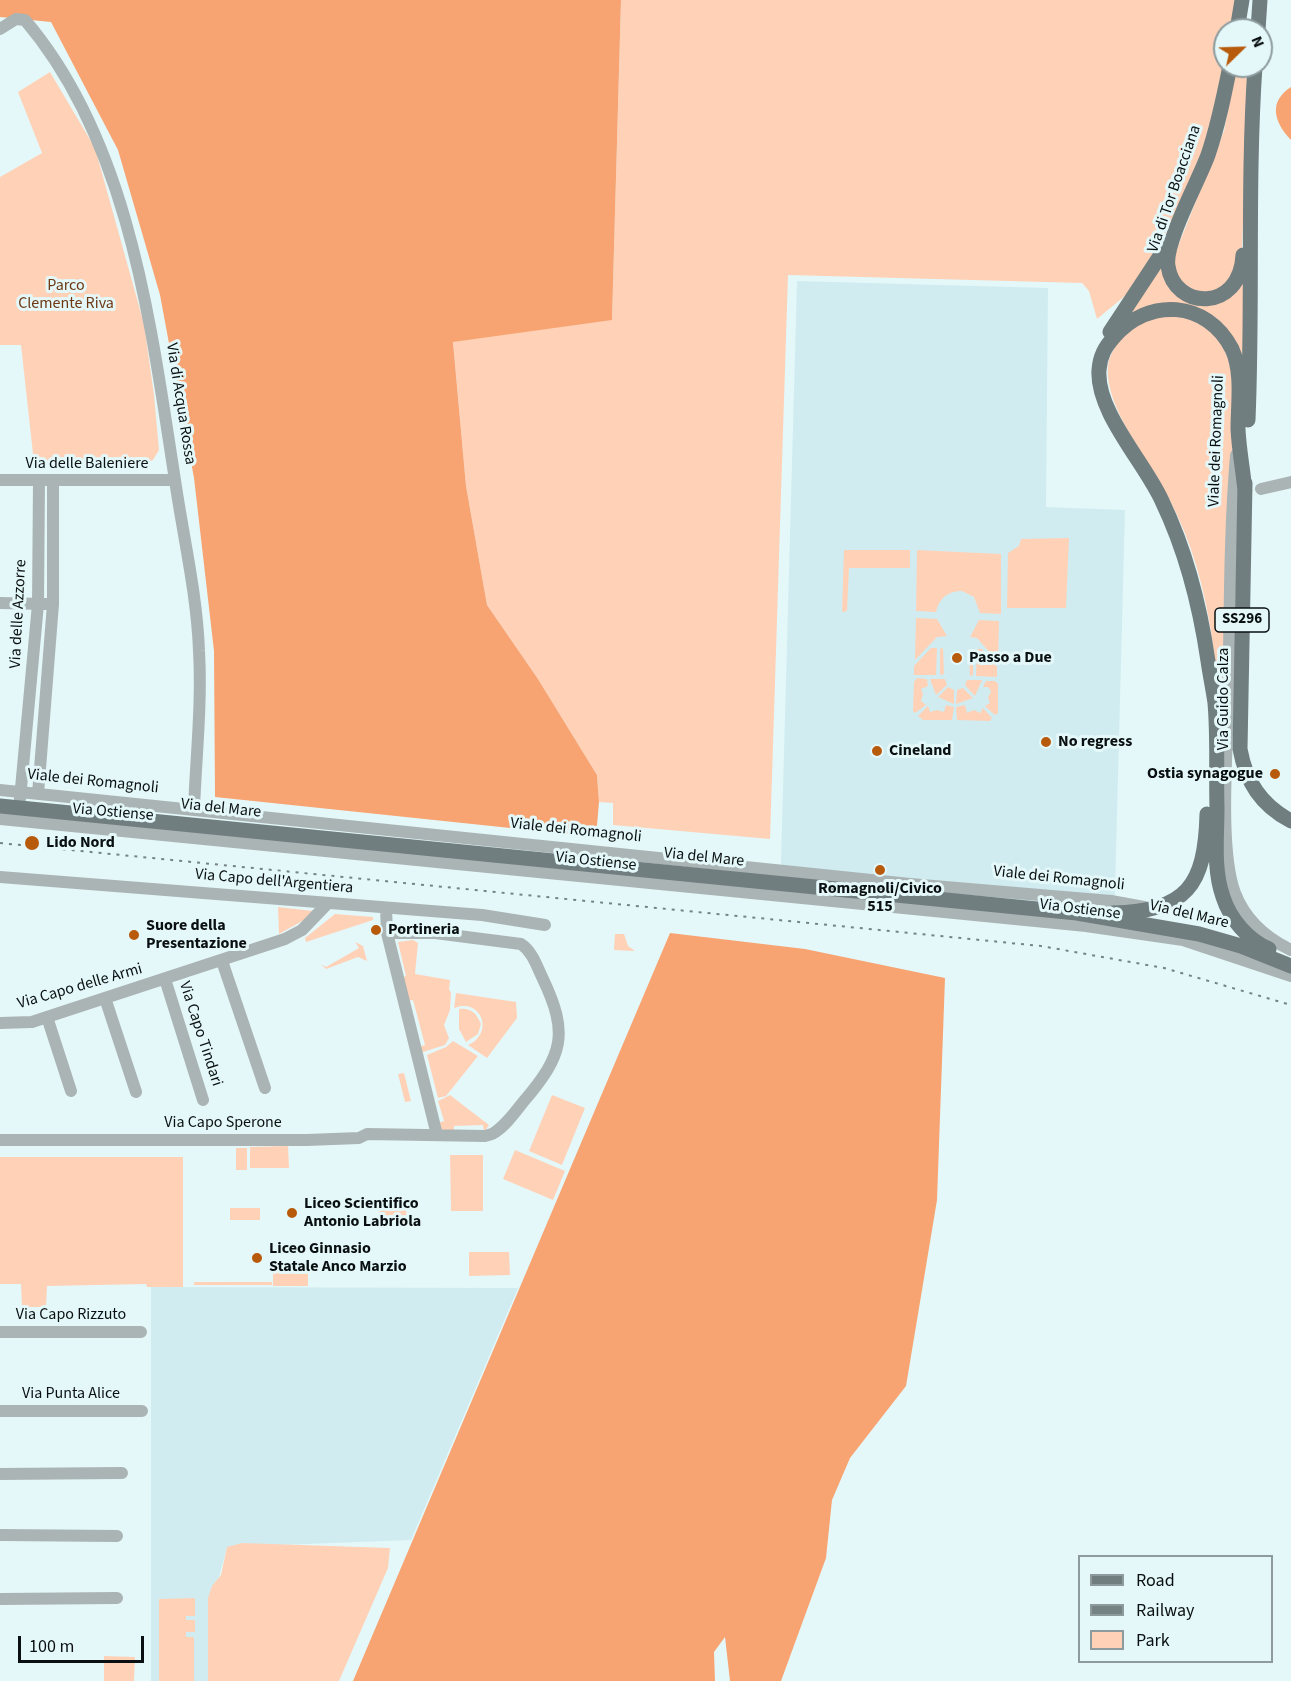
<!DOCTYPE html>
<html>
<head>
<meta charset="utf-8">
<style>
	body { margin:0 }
	#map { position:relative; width:1291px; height:1681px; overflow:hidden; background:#e4f8fa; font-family:"Source Sans 3",sans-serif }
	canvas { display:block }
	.legend { position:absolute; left:1078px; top:1555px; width:195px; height:108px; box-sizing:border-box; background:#e4f8fa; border:2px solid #8d9b9d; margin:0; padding:8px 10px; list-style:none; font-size:18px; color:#0a1011 }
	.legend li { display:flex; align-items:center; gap:12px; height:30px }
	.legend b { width:30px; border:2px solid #8d9b9d }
	.north { position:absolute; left:1213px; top:18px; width:60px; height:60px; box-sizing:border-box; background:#e4f8fa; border:2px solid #8d9b9d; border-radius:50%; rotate:67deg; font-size:16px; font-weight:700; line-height:24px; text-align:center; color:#0a1011 }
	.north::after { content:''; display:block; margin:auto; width:21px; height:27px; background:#b85a0c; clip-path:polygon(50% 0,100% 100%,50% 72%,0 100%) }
	.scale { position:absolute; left:18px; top:1636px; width:126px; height:27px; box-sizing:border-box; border:3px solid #0a1011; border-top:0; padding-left:8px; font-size:18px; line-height:21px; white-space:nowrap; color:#0a1011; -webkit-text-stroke:4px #e4f8fa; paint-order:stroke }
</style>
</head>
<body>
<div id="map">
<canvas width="1291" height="1681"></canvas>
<ul class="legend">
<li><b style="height:8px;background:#707e80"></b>Road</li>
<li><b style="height:8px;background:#768384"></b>Railway</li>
<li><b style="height:16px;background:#ffd2b8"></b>Park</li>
</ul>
<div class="north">N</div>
<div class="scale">100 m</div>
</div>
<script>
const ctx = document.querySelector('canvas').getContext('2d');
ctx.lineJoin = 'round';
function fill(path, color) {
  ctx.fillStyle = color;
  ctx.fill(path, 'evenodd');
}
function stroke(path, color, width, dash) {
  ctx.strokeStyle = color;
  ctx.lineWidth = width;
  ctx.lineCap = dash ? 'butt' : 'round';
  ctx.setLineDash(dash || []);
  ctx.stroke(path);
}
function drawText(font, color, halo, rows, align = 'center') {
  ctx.font = font + ' "Source Sans 3",sans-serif';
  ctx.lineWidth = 6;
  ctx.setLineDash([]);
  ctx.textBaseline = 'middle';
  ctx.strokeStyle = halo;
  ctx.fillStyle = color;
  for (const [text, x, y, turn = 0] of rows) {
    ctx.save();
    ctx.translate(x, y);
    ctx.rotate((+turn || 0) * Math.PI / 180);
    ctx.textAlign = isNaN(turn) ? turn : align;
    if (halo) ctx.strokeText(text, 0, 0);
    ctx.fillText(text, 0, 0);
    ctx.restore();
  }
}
fill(new Path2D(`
	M797 281 1048 288 1046 507 1125 510 1114 930 780 897Z
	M151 1287 518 1288 411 1540 227 1547 219 1577 209 1596 208 1681H151Z`), '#d0ecf0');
fill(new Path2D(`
	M621 0H1237L1232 30H1225V65L1199 166 1152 260 1137 286 1097 319 1089 291 1082 283 788 275 770 839 613 825V803L599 802 597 775 538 679 487 605 466 486 453 341 612 319Z
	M1236 66H1250L1241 269 1233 285 1203 296 1179 282 1172 261 1224 131Z
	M50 72 95 148 144 324 154 395 159 450 153 460 142 464 34 463 21 345H0V177L42 153 18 92Z
	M1165 260 1172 286 1228 298 1246 278 1243 368 1195 310 1133 316 1130 313Z
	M1183 314 1219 336 1235 377 1223 786C1219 689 1216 585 1168 497 1149 462 1104 406 1108 366 1110 349 1129 324 1146 318 1157 315 1171 316 1183 314Z
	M1069 538 1066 608H1007L1008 553 1019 546 1021 539Z
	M844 550H910V568H849L847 611 842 612Z
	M917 550 1001 554V614L980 613 974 597 962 591C948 591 939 598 936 612L916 611Z
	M916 618 937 619 947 636 937 637 915 660Z
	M979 620 999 621 998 662 977 638 970 637Z
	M931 648H937L936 675H914V666Z
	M943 648 944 674 940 675V649Z
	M973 649V675L970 676 969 650Z
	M977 649H982L997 667V677L976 676Z
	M917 678 927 679 928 686 921 689 923 694 921 701 926 705 915 713 913 711 914 682Z
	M930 679H945L947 685 936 695Z
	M967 680H982L975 696 965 685Z
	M986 681H995L998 684V713L995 715 985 706 990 703 988 698 991 691 988 687H983Z
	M948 687 954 690V704L938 697Z
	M963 688 973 698 956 704 957 690Z
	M946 705 954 707 952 720H923L918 716 928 706 930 712 937 710 944 712Z
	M965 705 967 713 974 710 980 713 983 708 992 718 990 721 957 720 956 707Z
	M278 907 313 911 304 920 279 934Z
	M335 914 373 917V920L306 942 305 938Z
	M615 934H624L628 946 635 951 614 950Z
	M413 940 418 943 415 974 450 980 449 990 451 992 450 1010 444 1025 449 1038 445 1045 420 1053 419 1047 425 1045 413 1000 406 1001 401 978 406 976 398 942Z
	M355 942 363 946 367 961 358 957 326 969 321 964 326 967 359 948Z
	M456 993 516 1002 517 1018 487 1058 468 1045C495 1033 481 997 454 1008Z
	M459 1009C471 1007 477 1014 481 1024L478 1034 466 1042 459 1029Z
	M453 1041 478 1056 446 1096 438 1098 427 1055 446 1047Z
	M404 1073 411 1101 405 1102 398 1074Z
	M450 1095 489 1125 484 1132 483 1125 454 1126V1133L440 1130 438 1123 444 1121 438 1101Z
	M552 1095 585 1108 562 1165 529 1151Z
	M288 1146 289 1168H250V1147Z
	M236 1148H247V1170H236Z
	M515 1150 565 1171 553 1200 503 1179Z
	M450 1155H483V1211H451Z
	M0 1157H183V1287H147L146 1284 47 1286 46 1307H22L21 1284H0Z
	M379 1207H406L407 1225H379Z
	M230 1208H260V1220H230Z
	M469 1252H509L510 1275 469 1276Z
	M273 1265H308V1286H273Z
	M194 1282H272V1285H194Z
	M242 1543 390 1548 388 1568 339 1681H208V1598L212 1586 221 1575 227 1547Z
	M195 1598V1616H186V1620H195V1632H186V1637H194V1681H159V1599Z
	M104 1656 135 1657 134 1681H104Z`), '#ffd2b8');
fill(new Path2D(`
	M0 0H621L612 320 453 342 466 486 487 605 538 679 597 775 599 802 596 837 215 797 214 651 194 478 160 295 118 150 51 22 0 17Z
	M1291 87V140C1274 122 1268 102 1291 87Z
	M670 933 805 949 945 978 937 1200 906 1386 850 1458 832 1500 826 1558 781 1681H730L725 1637 714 1652 715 1681H353Z`), '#f8a472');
stroke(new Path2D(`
	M0 29 16 19 25 20C130 143 151 327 175 480 183 536 197 594 199 651 202 703 196 757 194 809
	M1236 455C1229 538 1230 623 1228 706 1227 753 1219 851 1235 893 1245 919 1266 938 1291 950
	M0 480H175
	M1261 489 1291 482
	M0 603 46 604
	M0 790 910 884 1111 901 1144 907
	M38 794 53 604V480
	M20 799 38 604 39 480
	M0 819 1086 926 1183 940 1291 976
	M0 877 482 915 545 925
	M386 908 387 933
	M222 961 265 1088
	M165 979 203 1100
	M105 998 136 1092
	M47 1017 71 1091
	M0 1023 32 1022 47 1017 285 939 302 930 328 903
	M0 1140H307L359 1138 367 1134 485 1136 492 1134C505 1127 515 1112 524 1101 563 1055 569 1034 543 979 537 967 533 952 521 944L435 933H387L437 1135
	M0 1332H141
	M0 1411H142
	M0 1474 122 1473
	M0 1535 117 1536
	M0 1599 117 1598`), '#abb4b5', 12);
stroke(new Path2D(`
	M1237 30 1242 0
	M1258 30 1260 0
	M1230 66C1224 96 1218 126 1208 155 1199 180 1164 243 1168 266 1174 310 1240 313 1243 255
	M1110 332 1168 244
	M1248 420C1253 302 1247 184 1255 66
	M1245 483 1240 749C1246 782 1261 805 1291 821
	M1245 491C1243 470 1239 450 1238 429 1238 403 1243 373 1232 349 1207 300 1148 297 1114 337 1105 347 1100 356 1099 370 1096 412 1145 463 1162 501 1186 551 1200 606 1208 661 1210 675 1213 689 1215 703 1218 737 1216 773 1217 808 1217 837 1213 869 1223 897 1230 919 1248 940 1269 949
	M0 806 1077 913 1199 934 1241 946 1291 966
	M1112 913C1187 911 1205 886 1207 814`), '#707e80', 15);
stroke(new Path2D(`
	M0 843 1041 946 1164 968 1291 1005`), '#768384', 2, [3, 6]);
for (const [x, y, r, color] of [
	[957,658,6,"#b85a0c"],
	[1046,742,6,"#b85a0c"],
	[877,751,6,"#b85a0c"],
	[1275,774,6,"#b85a0c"],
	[32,843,8,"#b85a0c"],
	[880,870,6,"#b85a0c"],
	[376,930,6,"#b85a0c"],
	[134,935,6,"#b85a0c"],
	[292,1213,6,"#b85a0c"],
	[257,1258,6,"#b85a0c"]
]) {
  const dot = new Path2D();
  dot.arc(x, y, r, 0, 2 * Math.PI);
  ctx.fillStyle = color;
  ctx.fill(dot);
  stroke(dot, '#e4f8fa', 2);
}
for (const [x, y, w] of [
	[1242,620,54]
]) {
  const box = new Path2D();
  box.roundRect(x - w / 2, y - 12, w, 24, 4.5);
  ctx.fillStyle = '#e4f8fa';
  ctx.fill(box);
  stroke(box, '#0a1011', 1.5);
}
drawText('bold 15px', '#0a1011', null, [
	["SS296",1242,620]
]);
drawText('16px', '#0a1011', '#e4f8fa', [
	["Via di Tor Boacciana",1175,189,-71],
	["Via di Acqua Rossa",180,404,81],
	["Viale dei Romagnoli",1217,441,-88],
	["Via delle Baleniere",87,464],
	["Via delle Azzorre",19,614,-87],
	["Via Guido Calza",1224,699,-90],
	["Viale dei Romagnoli",93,782,6],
	["Via del Mare",221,809,6],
	["Via Ostiense",113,813,5],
	["Viale dei Romagnoli",576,831,6],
	["Via del Mare",704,858,6],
	["Via Ostiense",596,862,6],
	["Viale dei Romagnoli",1059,879,6],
	["Via Capo dell'Argentiera",274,882,5],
	["Via Ostiense",1080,910,7],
	["Via del Mare",1189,915,13],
	["Via Capo delle Armi",80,987,-16],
	["Via Capo Tindari",200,1034,72],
	["Via Capo Sperone",223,1123],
	["Via Capo Rizzuto",71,1315],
	["Via Punta Alice",71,1394]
]);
drawText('16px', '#6e3813', '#e4f8fa', [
	["Parco",66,286],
	["Clemente Riva",66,304]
]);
drawText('bold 16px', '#0a1011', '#e4f8fa', [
	["Passo a Due",969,658],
	["No regress",1058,742],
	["Cineland",889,751],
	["Ostia synagogue",1263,774,"right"],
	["Lido Nord",46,843],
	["Romagnoli/Civico",880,889,"center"],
	["515",880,907,"center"],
	["Suore della",146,926],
	["Presentazione",146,944],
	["Portineria",388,930],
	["Liceo Scientifico",304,1204],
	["Antonio Labriola",304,1222],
	["Liceo Ginnasio",269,1249],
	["Statale Anco Marzio",269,1267]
], 'left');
</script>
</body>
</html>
